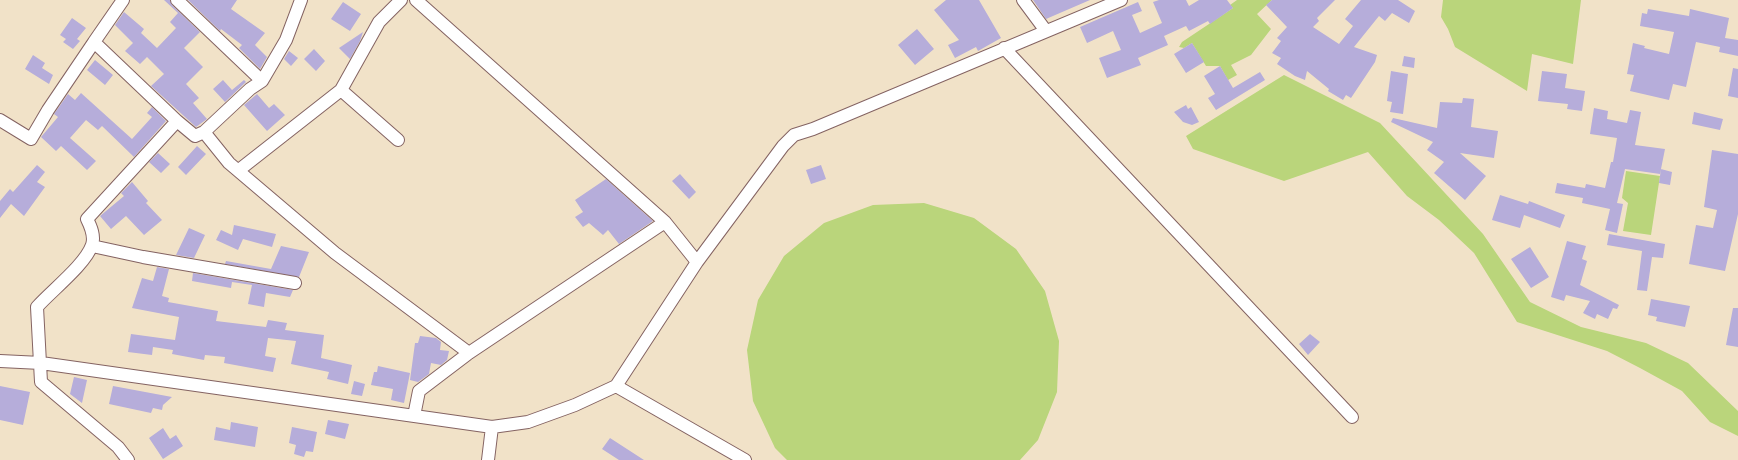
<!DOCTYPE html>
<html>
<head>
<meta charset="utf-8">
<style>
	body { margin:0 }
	canvas { display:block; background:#f1e2c8 }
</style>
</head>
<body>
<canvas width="1738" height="460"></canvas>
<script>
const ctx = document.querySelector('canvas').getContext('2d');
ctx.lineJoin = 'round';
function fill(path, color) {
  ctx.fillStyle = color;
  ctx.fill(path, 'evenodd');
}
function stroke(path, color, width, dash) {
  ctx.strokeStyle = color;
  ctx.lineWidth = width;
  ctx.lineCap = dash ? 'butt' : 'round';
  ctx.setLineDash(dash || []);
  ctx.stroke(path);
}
fill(new Path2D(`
	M1237 0H1272L1257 14 1271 29 1251 55 1231 65 1237 75 1228 80 1220 66H1206L1192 43 1184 48 1179 47 1182 42 1233 8 1230 5Z
	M1443 0H1581L1573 64 1532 54 1527 91 1455 47 1448 29 1441 17Z
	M1284 75 1380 123 1483 234 1530 302 1581 327 1646 343 1688 363 1738 411V436L1710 422 1682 391 1640 368 1607 351 1517 322 1474 253 1439 220 1407 196 1368 152 1284 181 1193 149 1186 136Z
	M1626 171 1660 176 1651 235 1623 231 1628 203 1622 198Z
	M924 203 974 218 1016 249 1045 291 1059 341 1057 392 1038 440 1020 460H787L775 448 753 401 747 350 758 300 784 256 824 223 873 205Z`), '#bad57b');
fill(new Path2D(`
	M164 0H170L172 5 200 32 184 48 203 67 186 84 199 98 193 103 207 119 196 127 151 86 164 74 147 57 140 64 125 51 133 43 115 25 124 12 144 29 141 33 157 48 176 28 170 22 178 13Z
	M188 0H237L231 9 265 33 255 45 267 57 260 69 239 48 242 45 221 29 220 31Z
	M946 0H979L1001 38 978 51 976 47 955 58 948 45 959 40 934 10Z
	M1033 0H1090L1046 19Z
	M1159 0H1186L1189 6 1199 0H1227L1233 8 1210 24 1208 21 1189 31 1186 26 1164 36 1168 45 1138 58 1141 65 1107 78 1099 58 1121 50 1113 31 1087 43 1080 27 1138 2 1142 11 1132 15 1140 33 1162 23 1153 2Z
	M1272 0H1335L1317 18 1319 21 1313 27 1339 44 1353 26 1345 19 1361 0H1398L1415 11 1409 23 1392 13 1385 21 1379 16 1354 47 1377 55 1375 62 1351 98 1346 95 1343 100 1328 91 1329 89 1307 71 1305 80 1295 76 1277 64 1281 58 1272 53 1281 41 1277 38 1287 27 1266 5Z
	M343 2 361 14 350 31 331 19Z
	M1648 9 1689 16 1690 9 1729 18 1725 38 1738 40V56L1719 52 1720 47 1696 42 1686 87 1673 84 1669 100 1630 91 1634 75 1627 74 1633 43 1645 46 1644 48 1669 54 1674 32 1640 26 1642 13 1647 14Z
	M72 18 86 28 77 39 80 41 73 49 63 42 66 39 60 35Z
	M917 29 934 49 915 65 898 45Z
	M363 32 360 41 350 59 339 48Z
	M1192 43 1204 62 1186 73 1174 54Z
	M314 49 325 61 316 71 304 59Z
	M289 51 298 58 291 66 284 59Z
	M33 55 45 63 42 68 53 75 49 84 25 69Z
	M1404 56 1415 58 1414 68 1402 66Z
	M95 60 113 75 105 85 87 70Z
	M1220 66 1233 88 1260 72 1265 80 1216 110 1208 98 1215 94 1204 76Z
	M1733 68 1738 69V98L1728 96Z
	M1391 71 1408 74 1403 114 1390 112 1392 102 1387 101Z
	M1542 71 1567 74 1565 88 1585 91 1582 111 1567 109 1568 104 1538 101Z
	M223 80 232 90 244 80 246 82 225 102 213 89Z
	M81 93 132 139 152 117 147 113 152 107 166 121 134 157 102 126 98 130 86 120 70 138 96 161 87 170 61 146 56 151 41 137 58 117 54 114 68 94 75 100Z
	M257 94 269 108 274 104 285 115 267 131 244 105Z
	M1463 98 1474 99 1471 127 1498 131 1494 158 1460 153 1486 176 1465 200 1434 173 1444 162 1427 150 1433 142 1391 122 1393 118 1437 128 1440 102 1462 103Z
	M1186 105 1188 109 1191 107 1199 122 1192 125 1183 122 1174 112Z
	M1594 108 1608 111 1607 119 1627 123 1630 110 1641 112 1635 145 1665 149 1660 174 1625 169 1617 203 1623 204 1617 233 1605 230 1610 209 1582 203 1583 198 1555 193 1557 183 1585 188 1586 184 1605 188 1611 162H1613L1617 138 1590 134Z
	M1694 112 1723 119 1720 130 1692 124Z
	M197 146 206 154 186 175 178 167Z
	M1712 150 1738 154V214L1725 271 1689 264 1696 225 1713 228 1717 210 1704 207Z
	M158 153 170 164 161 173 149 162Z
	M37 165 45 172 37 182 45 187 24 216 11 204 0 218V201L10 189 13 192Z
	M821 165 826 179 811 184 806 170Z
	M1661 169 1672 172 1670 185 1659 183Z
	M680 174 696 192 689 199 672 181Z
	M606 179 653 221 619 244 608 230 603 235 589 223 583 227 575 217 583 212 575 200Z
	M132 182 148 201 146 203 162 220 144 235 126 216 111 229 100 216 124 196 121 193Z
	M1500 195 1528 204 1529 201 1565 215 1560 228 1524 215 1520 228 1492 220Z
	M234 225 276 234 272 247 243 239 238 250 216 240 221 230 232 235Z
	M189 228 205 235 194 258 176 255Z
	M1609 234 1665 244 1663 258 1652 257 1647 291 1637 290 1642 251 1607 245Z
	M1567 241 1586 246 1582 259 1587 261 1580 285 1619 305 1617 309 1613 308 1608 319 1597 314 1595 319 1583 313 1590 301 1566 295 1564 301 1551 297Z
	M281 246 309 252 299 277 225 264 226 261 271 269Z
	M1530 247 1549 277 1531 288 1511 259Z
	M157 267 169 269 162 296 169 298 168 302 218 311 216 321 266 327 268 320 287 323 285 330 324 335 321 358 352 365 348 384 327 379 329 372 291 364 296 341 268 338 265 356 276 358 273 372 224 363 225 357 205 355 204 360 172 354 173 350 153 347 152 355 128 352 131 334 175 340 179 317 132 308 142 278 153 281Z
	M193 273 293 290 290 297 266 293 264 307 248 304 252 285 232 282 231 288 192 281Z
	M1651 299 1690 306 1685 327 1656 321 1657 317 1648 315Z
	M1733 308H1738V347L1726 345Z
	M1310 334 1320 342 1308 355 1299 344Z
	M420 336 436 338 441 342 440 350 449 351 447 360 441 365 431 363 429 374 418 382 410 380 415 343H418Z
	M378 366 410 373 404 403 391 400 393 389 371 385 374 372H377Z
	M74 377 87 380 82 403 70 394Z
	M354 381 365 384 362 396 351 394Z
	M0 386 30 392 23 425 0 420Z
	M113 386 172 397 163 405 162 410 153 408 151 413 109 404Z
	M328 420 349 424 345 439 325 434Z
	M231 422 258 427 255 447 214 440 216 427 230 430Z
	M292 427 317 432 313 452 306 451 304 457 294 454 296 445 289 443Z
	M163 428 170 439 176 435 183 446 163 459 149 438Z
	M610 438 644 460H619L602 449Z`), '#b6adda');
const street = new Path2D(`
	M177 0 262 81
	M416 0 665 222 697 262
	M1023 0 1046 31
	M94 42 123 0
	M1004 48 1352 417
	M341 90 398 140
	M0 120 31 139 48 110 94 42 177 121
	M204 132 229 163 335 253 469 353
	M239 170 341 90 379 22 401 0
	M92 246 143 257 295 283
	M0 361 41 363 492 427 528 422 575 405 616 386 697 262 783 146 794 135 813 129 1121 0
	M616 386 745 460
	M414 416 419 391 469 353 665 222
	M128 460 118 447 41 382 37 307C51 291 85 265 92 245 95 236 91 227 87 219L177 121 195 136 204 132 250 89 262 81 286 40 301 0
	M488 460 492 427`);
stroke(street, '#846362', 14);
stroke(street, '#fff', 12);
</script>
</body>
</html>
